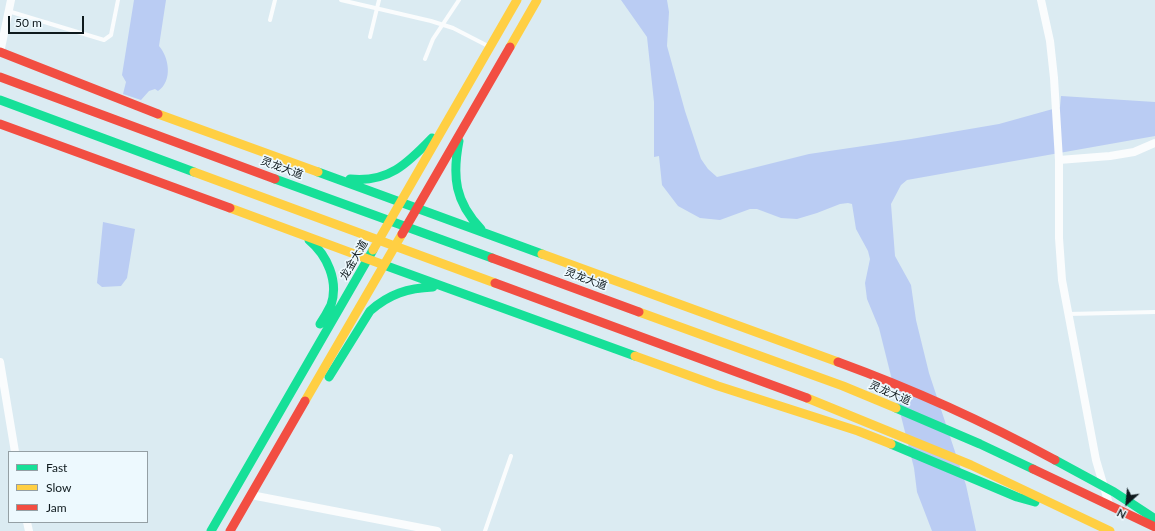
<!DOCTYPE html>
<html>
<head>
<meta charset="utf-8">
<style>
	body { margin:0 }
	#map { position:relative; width:1155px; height:531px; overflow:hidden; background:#dbebf2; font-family:Lato,sans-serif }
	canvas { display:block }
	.legend { position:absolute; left:8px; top:451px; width:140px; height:72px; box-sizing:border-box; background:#edf9fe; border:1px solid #949fa4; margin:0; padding:5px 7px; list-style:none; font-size:12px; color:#0e191d }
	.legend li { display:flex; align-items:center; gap:8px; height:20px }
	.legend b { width:20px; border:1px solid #949fa4 }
	.north { position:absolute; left:1107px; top:483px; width:40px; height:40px; -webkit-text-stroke:3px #edf9fe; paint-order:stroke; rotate:207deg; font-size:11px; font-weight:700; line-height:16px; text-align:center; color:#0e191d }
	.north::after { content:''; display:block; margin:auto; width:14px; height:18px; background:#0e191d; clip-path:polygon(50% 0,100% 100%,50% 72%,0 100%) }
	.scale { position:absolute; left:8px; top:16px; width:76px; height:18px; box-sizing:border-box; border:2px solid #0e191d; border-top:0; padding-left:5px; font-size:12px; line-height:14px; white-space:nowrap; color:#0e191d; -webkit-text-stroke:3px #edf9fe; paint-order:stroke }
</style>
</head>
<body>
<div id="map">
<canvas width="1155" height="531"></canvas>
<ul class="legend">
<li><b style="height:5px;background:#16e098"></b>Fast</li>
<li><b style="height:5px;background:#ffcf43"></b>Slow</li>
<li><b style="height:5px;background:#f24e42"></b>Jam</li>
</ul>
<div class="north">N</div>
<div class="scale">50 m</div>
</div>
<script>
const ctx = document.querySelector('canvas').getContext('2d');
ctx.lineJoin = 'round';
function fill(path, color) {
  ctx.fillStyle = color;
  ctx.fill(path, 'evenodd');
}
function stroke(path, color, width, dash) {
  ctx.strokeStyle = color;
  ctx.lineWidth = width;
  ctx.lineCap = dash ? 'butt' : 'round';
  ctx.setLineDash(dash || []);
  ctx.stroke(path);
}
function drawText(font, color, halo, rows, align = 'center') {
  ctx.font = font + ' Lato,"Noto Sans SC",sans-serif';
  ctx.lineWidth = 3.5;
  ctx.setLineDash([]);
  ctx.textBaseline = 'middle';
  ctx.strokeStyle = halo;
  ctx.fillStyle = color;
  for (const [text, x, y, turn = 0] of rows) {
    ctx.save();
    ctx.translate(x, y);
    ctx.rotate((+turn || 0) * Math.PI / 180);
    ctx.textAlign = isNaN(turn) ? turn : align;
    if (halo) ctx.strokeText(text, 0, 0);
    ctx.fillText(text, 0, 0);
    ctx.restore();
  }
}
fill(new Path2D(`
	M134 0H166L159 46C169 57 173 81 158 91L155 89 149 91 141 100 123 94 126 82 122 75Z
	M621 0H667L669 12 667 46 685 111 701 159 708 169 717 177 809 154 911 139 999 124 1060 107 1061 96 1155 102V136L907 180 901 185 891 204 895 256 911 285 916 320 929 373 966 485 976 531H932L917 492 914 468 879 328 867 299 865 283 870 259 868 251 856 229 852 204 848 203 840 204 817 213 797 219 781 218 757 209H750L720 220 700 218 678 206 662 185 659 156 654 157V102L647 37Z
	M103 222 135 229 127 278 121 286 102 287 97 283Z`), '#baccf3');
stroke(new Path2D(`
	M341 0 431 21 453 28 488 46
	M8 11 104 40 111 35 118 0
	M270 20 275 0
	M370 37 379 0
	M425 59 433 39 459 0
	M1068 314 1155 312
	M485 531 511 456`), '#fafcfd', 4);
stroke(new Path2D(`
	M1041 0 1050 41 1054 78 1059 160V238L1062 280 1096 460 1109 504
	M0 53 11 0
	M1059 160 1110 156 1134 152 1155 143
	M0 362 15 452
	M251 495 437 531
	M27 522 29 531`), '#fafcfd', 8);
stroke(new Path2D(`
	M0 100 194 172
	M459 141C452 177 455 202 481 229
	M318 172 542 254
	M275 179 492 258
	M350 179C388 183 407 164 432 138
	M309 240C327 255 339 281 331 305 328 311 324 318 320 324
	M384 265 635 356
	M329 377 370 311C389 294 408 288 433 287
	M896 408 980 444 1033 469
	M891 444 1017 497 1035 502
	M1055 460 1114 492 1155 519
	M211 531 373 250`), '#16e098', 9);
stroke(new Path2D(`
	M510 47 537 0
	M158 114 318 172
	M194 172 495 283
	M230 208 384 265
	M373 250 517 0
	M542 254 838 362
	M639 312 843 386 896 408
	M635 356 718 386 858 431 891 444
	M807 398 971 465 1110 531
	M305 401 402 234`), '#ffcf43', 9);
stroke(new Path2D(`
	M0 52 158 114
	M0 77 275 179
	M0 124 230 208
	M402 234 510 47
	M492 258 639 312
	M495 283 807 398
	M838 362C912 389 985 422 1055 460
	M1033 469 1155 527
	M230 531 305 401`), '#f24e42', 9);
drawText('11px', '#0e191d', '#edf9fe', [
	["灵龙大道",282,168,20],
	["龙金大道",354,260,-60],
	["灵龙大道",586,279,20],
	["灵龙大道",890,393,23]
]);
</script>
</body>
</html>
